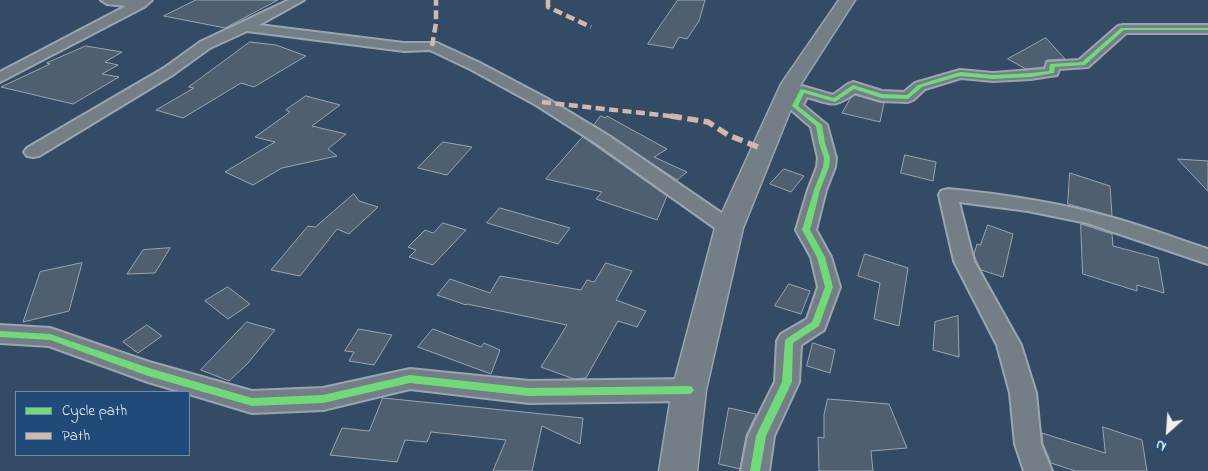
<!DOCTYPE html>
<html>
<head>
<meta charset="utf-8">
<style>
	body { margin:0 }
	#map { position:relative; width:1208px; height:471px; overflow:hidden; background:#344b65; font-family:"Indie Flower",sans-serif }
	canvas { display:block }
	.legend { position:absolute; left:15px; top:391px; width:175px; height:65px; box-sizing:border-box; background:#1f4a7a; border:1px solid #748da6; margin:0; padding:6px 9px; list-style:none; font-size:15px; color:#f4f1e8 }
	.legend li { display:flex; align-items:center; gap:10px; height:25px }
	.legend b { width:25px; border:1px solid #748da6 }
	.north { position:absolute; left:1143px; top:406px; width:50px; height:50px; -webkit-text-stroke:4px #1f4a7a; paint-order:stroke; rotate:206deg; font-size:14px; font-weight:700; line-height:20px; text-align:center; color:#f4f1e8 }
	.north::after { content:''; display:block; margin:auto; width:18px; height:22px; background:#f4f1e8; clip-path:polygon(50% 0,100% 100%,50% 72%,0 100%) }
</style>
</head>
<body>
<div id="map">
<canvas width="1208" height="471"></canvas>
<ul class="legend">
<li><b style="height:6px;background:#71d979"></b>Cycle path</li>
<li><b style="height:6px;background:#d1b7ad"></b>Path</li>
</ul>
<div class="north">N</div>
</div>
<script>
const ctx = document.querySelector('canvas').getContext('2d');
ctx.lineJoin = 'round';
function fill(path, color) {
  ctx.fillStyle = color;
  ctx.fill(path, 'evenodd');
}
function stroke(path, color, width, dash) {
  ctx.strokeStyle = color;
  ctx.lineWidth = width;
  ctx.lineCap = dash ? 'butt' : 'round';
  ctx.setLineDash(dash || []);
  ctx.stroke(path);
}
const building = new Path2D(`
	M196 0H278L225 28 164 16Z
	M678 0H705L699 21 687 39 679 37 673 48 648 44Z
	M1046 38 1065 59 1047 60 1044 67 1026 69 1008 59Z
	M250 42 276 45 306 56 254 87 241 83 183 118 156 110 194 88 189 87Z
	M86 46 122 52 105 62 118 65 102 74 119 77 73 104 1 87 50 64 47 63Z
	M855 95 884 103 880 122 842 113 850 99Z
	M306 96 340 105 312 126 346 134 328 149 337 156 282 168 253 185 225 172 275 142 255 137 290 112 286 110Z
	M601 116 605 118 607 116 667 149 654 157 687 172 677 180 594 125Z
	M583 137 667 196 657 220 596 199 602 192 546 179Z
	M443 142 472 147 447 175 418 168Z
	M905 155 936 162 933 181 901 173Z
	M1178 159 1208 161V191Z
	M784 169 804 176 791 192 770 184Z
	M1070 173 1110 186 1112 216 1068 204Z
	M354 194 359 201 378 207 349 234 337 229 300 276 271 270 308 226 315 227Z
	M500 208 570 228 558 244 487 223Z
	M443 223 466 230 433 265 409 257 416 250 408 247 425 230 433 233Z
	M1081 224 1112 234 1113 246 1158 258 1164 293 1137 285V291L1083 274Z
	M988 225 1013 234 1003 277 981 270 976 260 974 254 977 244 980 245Z
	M170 248 155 273 127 274 143 250Z
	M865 254 908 268 899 326 874 319 880 283 858 276Z
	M82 263 69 311 23 322 40 272Z
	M606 263 632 271 616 300 646 311 637 327 618 321 586 378 574 379 541 367 567 325 467 304 466 305 437 295 450 279 490 293 500 276 581 290 587 280 594 282Z
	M789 284 810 291 801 314 775 306Z
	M228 287 250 304 228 319 205 301Z
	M958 316 959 357 933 350 935 322Z
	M247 322 275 330 248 363 229 381 201 370Z
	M147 325 162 336 138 353 123 342Z
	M359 329 392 335 374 365 349 361 354 352 345 351Z
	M433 329 481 347 484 343 500 350 491 374 418 347Z
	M813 343 835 350 830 373 807 366Z
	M383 398 583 418 580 444 542 426 532 471H493L506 440 431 432 427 442 405 440 397 462 330 455 342 428 369 431Z
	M828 399 889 404 907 448 871 451 873 471H819L818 437 824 438V415Z
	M729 408 756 414 746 436 740 469 719 464Z
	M1103 427 1142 440 1147 471H1075L1051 463 1043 444 1042 433 1105 453Z`);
fill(building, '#4e5f72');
stroke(building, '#9ba5af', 1);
const street = new Path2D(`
	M101 0H152L144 7 0 82V72L126 6 107 4Z
	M289 0H304L259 25 404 43H437L480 63 548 99 609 136 736 223 739 228 736 233 729 235 722 233 597 144 536 105 470 69 430 50 404 51 247 31 210 48 174 74 39 156 33 157 27 156 24 152 27 148 164 68 200 42Z
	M1123 25H1208V33H1126L1088 67 1059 69 1057 75 1031 79 993 81 961 78 925 89 913 100 908 102 881 101 855 93C833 109 832 104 807 97L803 105 827 125 836 158 835 167 826 190 816 230 831 257 840 287 824 330 801 345 799 382 774 436 769 471H741L748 436 775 382 777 341 781 334 807 319 818 287 811 257 796 230 808 190 817 167 818 158 811 127 787 106 797 88 802 86 833 95 848 84 853 82 882 91 904 92 915 83 960 70 993 73 1045 69 1047 62 1079 60 1118 26Z
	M948 189C1001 194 1054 202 1106 216 1141 225 1174 238 1208 249V264L1087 223 1028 211 959 202 974 261 1021 345 1036 393 1041 444 1052 471H1024L1015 444 1010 393 997 345 954 261 939 195 941 191Z
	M0 325 50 328 149 362 252 391 323 388 410 369 529 381 689 379 698 383 702 390 698 397 689 401 529 403 410 389 323 410 252 413 189 394V392H182L148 382 49 346 0 343Z`);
const secondary = new Path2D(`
	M839 0H855L801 84 743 228 706 390 697 471H659L672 390 715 228 781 84Z`);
stroke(street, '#9ba5af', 4);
stroke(secondary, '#9ba5af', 3);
fill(street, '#737e87');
fill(secondary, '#737e87');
stroke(new Path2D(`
	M548 0V7L591 27
	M432 46 436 23V0
	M542 102 678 117`), '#d1b7ad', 4.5, [9, 4.5]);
stroke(new Path2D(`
	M671 116 708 122 728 135 763 149`), '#d1b7ad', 5.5, [11, 5.5]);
fill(new Path2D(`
	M1121 28H1208V30H1124L1085 65 1055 67 1054 73 1031 77 993 79 960 76 922 87 908 99 881 98 854 89 835 102 804 93 798 106 822 125 825 143 830 158 829 167 820 190 810 230 825 257 833 287 819 326 793 343 792 382 766 436 760 471H750L756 436 782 382 785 341 786 339 812 322 825 287 817 257 802 230 814 190 823 167 824 158 819 143 816 126 792 106 800 90 802 89 834 98 853 85 882 94 907 95 918 85 960 72 993 75 1031 73 1049 71 1050 64 1082 62Z
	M0 331 50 334 149 368 252 398 323 395 410 375 529 388 689 386 692 387 694 390 692 393 689 394 529 396 410 383 323 403 252 406 148 376 50 340 0 337Z`), '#71d979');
</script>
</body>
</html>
